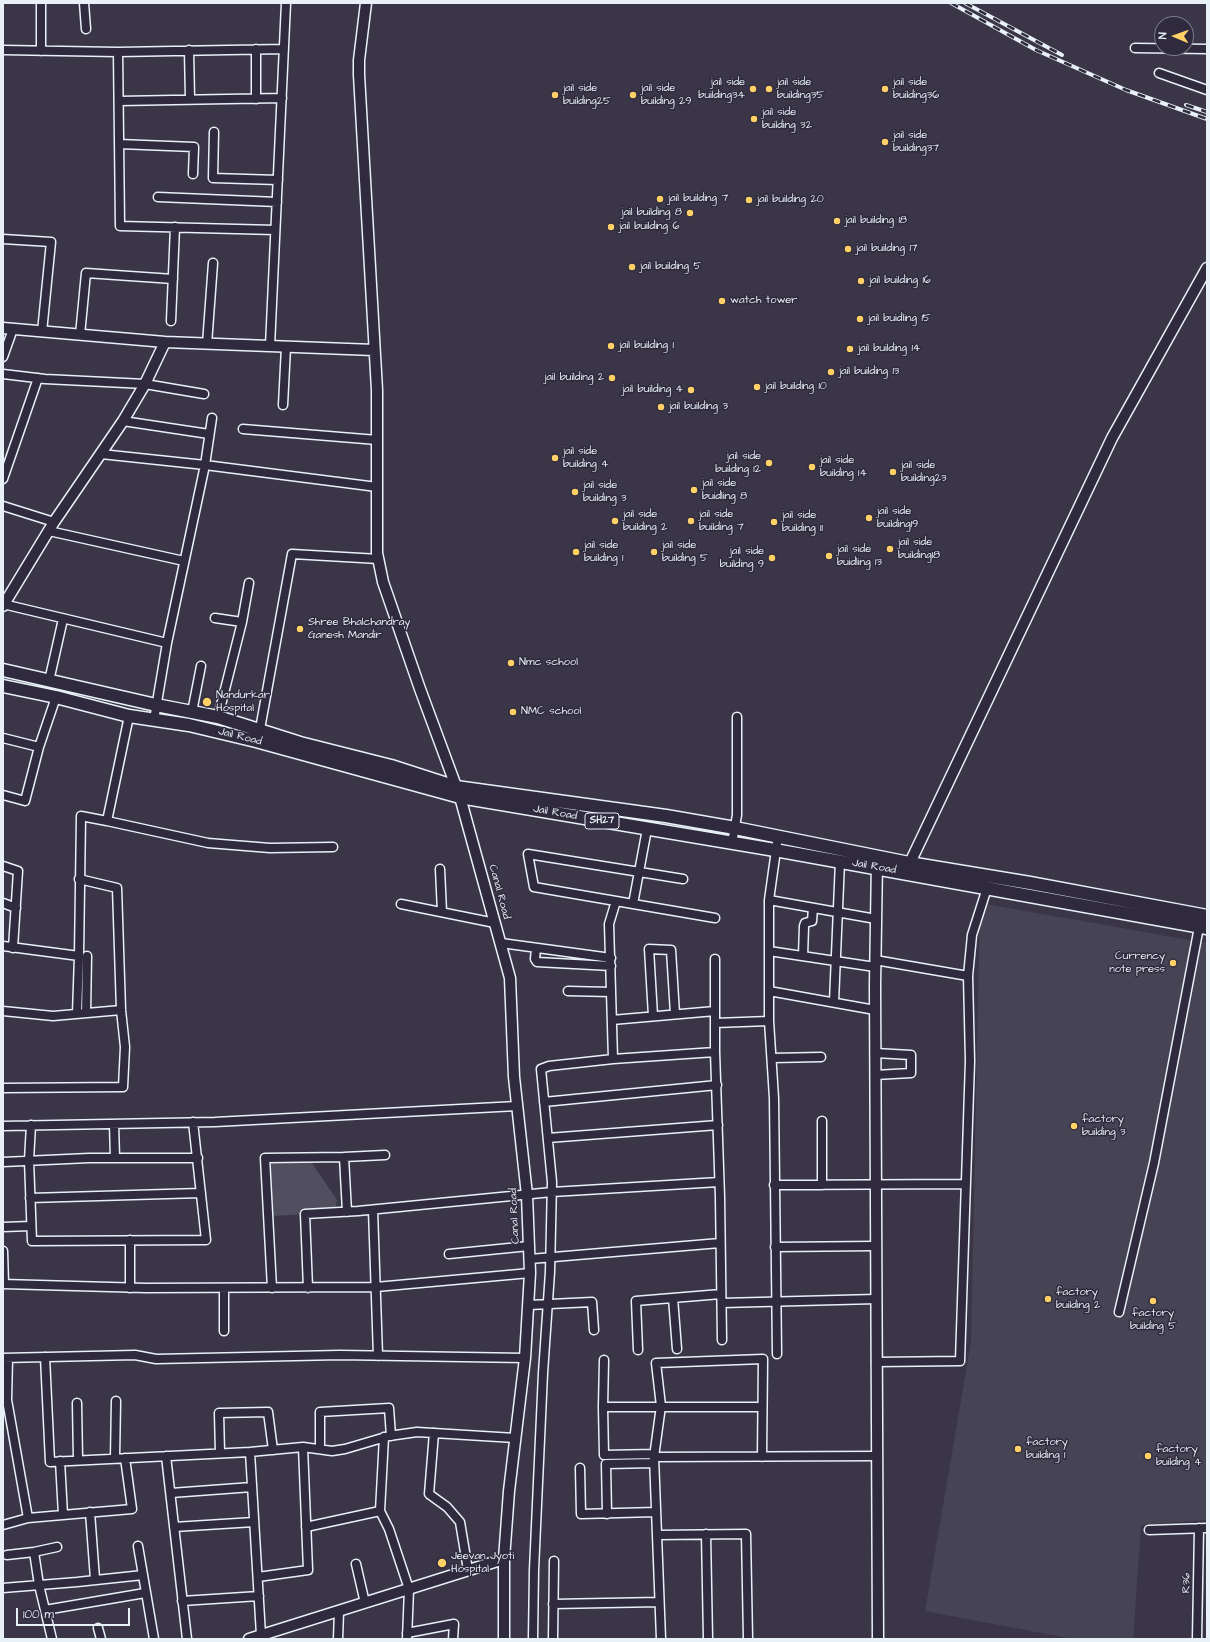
<!DOCTYPE html>
<html>
<head>
<meta charset="utf-8">
<style>
	body { margin:0 }
	#map { position:relative; width:1210px; height:1642px; overflow:hidden; background:#3a3648; font-family:"Architects Daughter",sans-serif }
	canvas { display:block }
	.frame { position:absolute; inset:0; border:4px solid #e8f1f8; pointer-events:none }
	.north { position:absolute; left:1154px; top:16px; width:40px; height:40px; box-sizing:border-box; background:#2f2a3d; border:1px solid #797a88; border-radius:50%; rotate:272deg; font-size:11px; font-weight:700; line-height:16px; text-align:center; color:#e8f1f8 }
	.north::after { content:''; display:block; margin:auto; width:14px; height:18px; background:#ffd166; clip-path:polygon(50% 0,100% 100%,50% 72%,0 100%) }
	.scale { position:absolute; left:16px; top:1608px; width:114px; height:18px; box-sizing:border-box; border:2px solid #e8f1f8; border-top:0; padding-left:5px; font-size:12px; line-height:14px; white-space:nowrap; color:#e8f1f8; -webkit-text-stroke:3px #2f2a3d; paint-order:stroke }
</style>
</head>
<body>
<div id="map">
<canvas width="1210" height="1642"></canvas>
<div class="frame"></div>
<div class="north">N</div>
<div class="scale">100 m</div>
</div>
<script>
const ctx = document.querySelector('canvas').getContext('2d');
ctx.lineJoin = 'round';
function fill(path, color) {
  ctx.fillStyle = color;
  ctx.fill(path, 'evenodd');
}
function stroke(path, color, width, dash) {
  ctx.strokeStyle = color;
  ctx.lineWidth = width;
  ctx.lineCap = dash ? 'butt' : 'round';
  ctx.setLineDash(dash || []);
  ctx.stroke(path);
}
function drawText(font, color, halo, rows, align = 'center') {
  ctx.font = font + ' "Architects Daughter",sans-serif';
  ctx.lineWidth = 3;
  ctx.setLineDash([]);
  ctx.textBaseline = 'middle';
  ctx.strokeStyle = halo;
  ctx.fillStyle = color;
  for (const [text, x, y, turn = 0] of rows) {
    ctx.save();
    ctx.translate(x, y);
    ctx.rotate((+turn || 0) * Math.PI / 180);
    ctx.textAlign = isNaN(turn) ? turn : align;
    if (halo) ctx.strokeText(text, 0, 0);
    ctx.fillText(text, 0, 0);
    ctx.restore();
  }
}
fill(new Path2D(`
	M980 903 1207 943 1206 1520 1141 1525 1133 1639H1073L925 1611 971 1342Z`), '#464354');
fill(new Path2D(`
	M270 1163H312L337 1200 335 1212 273 1216Z`), '#504e5f');
const minor = new Path2D(`
	M84 3 86 29
	M1135 48 1207 49
	M256 49V99
	M3 50 118 52 284 49
	M189 50 190 99
	M41 51V3
	M118 52 120 226 275 230
	M1159 73 1207 90
	M119 101 282 98
	M214 132 213 178 278 180
	M119 144 194 147 193 174
	M158 197 277 202
	M3 239 51 242 42 332
	M171 321 175 227
	M80 335 86 273 173 279
	M207 344 213 263
	M270 346 286 3
	M3 357 13 329
	M3 374 45 379 145 384 204 394
	M283 405 286 347
	M212 418 205 465 377 487
	M123 421 209 434
	M243 429 377 440
	M101 454 205 465 167 643 154 720
	M3 479 38 378
	M3 506 54 522
	M49 531 184 561
	M3 604 167 643
	M215 618 242 622
	M49 681 63 619
	M192 712 201 666
	M218 717 242 622 249 583
	M260 729 292 554 379 559
	M3 738 39 747
	M3 795 25 801 39 747 56 697
	M107 821 208 843 270 848 333 847
	M732 843 737 815V717
	M3 866 18 871 13 948
	M440 869 442 912
	M683 879 528 854 534 887 715 918
	M769 900 876 919
	M3 903 16 908
	M401 904 495 923
	M633 904 647 829
	M501 943 611 958
	M3 946 79 956 81 816 107 821 129 716
	M536 948 535 959 537 962 611 966
	M769 951 875 967
	M803 956 804 926 805 923 812 921 813 908
	M715 959V1023
	M875 960 968 976 970 1061 960 1361 876 1362
	M968 976 972 935 987 888
	M568 991 611 992
	M769 991 875 1010
	M834 1002 840 861
	M3 1011 53 1016 121 1010
	M86 1013 87 956
	M77 1014 79 956
	M653 1016 649 949 671 950 675 1014
	M612 1020 715 1011
	M769 1021 774 1098 777 1354
	M715 1052 720 1197 722 1340
	M875 1053 911 1055V1073L875 1075
	M772 1058 821 1057
	M613 1059 609 924 616 901
	M3 1088 123 1087 125 1047 121 1010 117 888 79 879
	M544 1102 717 1085
	M114 1124 115 1158
	M31 1125 29 1160 32 1241 206 1240 193 1122
	M3 1126 215 1122 517 1106
	M548 1138 718 1125
	M344 1157 347 1212
	M3 1162 89 1158H198
	M774 1185 966 1184
	M822 1185V1121
	M30 1198 201 1193
	M373 1210 378 1356
	M3 1227 31 1226
	M130 1240V1288
	M775 1247 875 1246
	M3 1251 4 1284
	M449 1254 529 1246
	M530 1259 720 1243
	M3 1284 146 1288 376 1287 530 1273
	M272 1288 265 1158 344 1157 385 1155
	M308 1288 305 1214 358 1211 552 1192 719 1182
	M673 1298 677 1349
	M722 1303 876 1299
	M529 1305 592 1302 594 1330
	M1119 1312 1154 1163 1199 927
	M224 1331V1288
	M638 1350 636 1301 721 1294
	M45 1357 50 1462 250 1452 303 1447 332 1451 345 1449 389 1436 417 1432 515 1438
	M3 1358 135 1355 156 1359 340 1355 525 1358
	M8 1358 7 1400 28 1518 132 1509 125 1458
	M604 1360 603 1407H762
	M77 1403 78 1460
	M603 1407 604 1455 655 1454
	M434 1433 429 1494 447 1507 460 1522 468 1570
	M320 1449V1412L389 1408 391 1436
	M250 1452 261 1635
	M220 1453 219 1413 268 1412 273 1450
	M166 1456 187 1639
	M654 1457 661 1639
	M762 1457 763 1359 656 1363 661 1406 654 1457 877 1456
	M115 1458 116 1401
	M60 1461 63 1515
	M580 1468 581 1514 656 1512
	M171 1493 252 1487
	M380 1511 389 1529 409 1589 407 1639
	M90 1512 95 1579
	M607 1514 606 1464 654 1463
	M3 1525 28 1518
	M174 1527 254 1522
	M306 1527 380 1511 384 1437
	M1149 1530 1207 1528
	M706 1534 708 1639
	M657 1535 746 1534 748 1639
	M138 1546 154 1639
	M34 1552 39 1585 45 1610
	M7 1555 34 1552 57 1547
	M356 1564 365 1603
	M258 1577 308 1570 303 1447
	M3 1588 77 1582 143 1575
	M182 1601 259 1596
	M553 1604 659 1602
	M98 1628 101 1639
	M407 1633 454 1624 453 1639
	M52 1639 45 1610 145 1593
	M338 1639 339 1611
	M533 1639 534 1570 543 1373 550 1272 552 1182 541 1069 549 1066 613 1059 715 1052V1023L769 1021V900L778 836
	M553 1639 554 1561
	M1197 1639 1199 1528`);
const tertiary = new Path2D(`
	M366 3 359 60V75L377 390V553L383 582 420 689 460 797 510 978 514 1077 527 1195 530 1273 525 1358 509 1491 504 1559V1639
	M3 328 165 342 374 350
	M3 606 54 522 123 421 145 384 165 342
	M877 861 875 985 878 1639
	M907 869 1112 438 1207 268
	M249 1639 504 1559`);
const primary = new Path2D(`
	M3 670 156 705 218 717 300 743 391 766 456 787 666 816 735 828 909 863 1030 883 1207 916
	M3 686 56 697 129 716 189 725 256 741 460 797 775 850 1207 928`);
stroke(minor, '#e8f1f8', 11);
stroke(tertiary, '#e8f1f8', 13);
stroke(primary, '#e8f1f8', 15);
stroke(minor, '#2f2a3d', 8);
stroke(tertiary, '#2f2a3d', 10);
stroke(primary, '#2f2a3d', 12);
const rail = new Path2D(`
	M951 3 1036 50 1126 90 1207 119
	M965 3 1062 55
	M1186 105 1207 112`);
stroke(rail, '#e8f1f8', 4);
stroke(rail, '#2f2a3d', 2.5, [8]);
for (const [x, y, r, color] of [
	[753,89,4,"#ffd166"],
	[769,89,4,"#ffd166"],
	[885,89,4,"#ffd166"],
	[555,95,4,"#ffd166"],
	[633,95,4,"#ffd166"],
	[754,119,4,"#ffd166"],
	[885,142,4,"#ffd166"],
	[660,199,4,"#ffd166"],
	[749,200,4,"#ffd166"],
	[690,213,4,"#ffd166"],
	[837,221,4,"#ffd166"],
	[611,227,4,"#ffd166"],
	[848,249,4,"#ffd166"],
	[632,267,4,"#ffd166"],
	[861,281,4,"#ffd166"],
	[722,301,4,"#ffd166"],
	[860,319,4,"#ffd166"],
	[611,346,4,"#ffd166"],
	[850,349,4,"#ffd166"],
	[831,372,4,"#ffd166"],
	[612,378,4,"#ffd166"],
	[757,387,4,"#ffd166"],
	[691,390,4,"#ffd166"],
	[661,407,4,"#ffd166"],
	[555,458,4,"#ffd166"],
	[769,463,4,"#ffd166"],
	[812,467,4,"#ffd166"],
	[893,472,4,"#ffd166"],
	[694,490,4,"#ffd166"],
	[575,492,4,"#ffd166"],
	[869,518,4,"#ffd166"],
	[615,521,4,"#ffd166"],
	[691,521,4,"#ffd166"],
	[774,522,4,"#ffd166"],
	[890,549,4,"#ffd166"],
	[576,552,4,"#ffd166"],
	[654,552,4,"#ffd166"],
	[829,556,4,"#ffd166"],
	[772,558,4,"#ffd166"],
	[300,629,4,"#ffd166"],
	[511,663,4,"#ffd166"],
	[207,702,5,"#ffd166"],
	[513,712,4,"#ffd166"],
	[1173,963,4,"#ffd166"],
	[1074,1126,4,"#ffd166"],
	[1048,1299,4,"#ffd166"],
	[1153,1301,4,"#ffd166"],
	[1018,1449,4,"#ffd166"],
	[1148,1456,4,"#ffd166"],
	[442,1563,5,"#ffd166"]
]) {
  const dot = new Path2D();
  dot.arc(x, y, r, 0, 2 * Math.PI);
  ctx.fillStyle = color;
  ctx.fill(dot);
  stroke(dot, '#2f2a3d', 1.5);
}
for (const [x, y, w] of [
	[602,821,34]
]) {
  const box = new Path2D();
  box.roundRect(x - w / 2, y - 8, w, 16, 3);
  ctx.fillStyle = '#2f2a3d';
  ctx.fill(box);
  stroke(box, '#e8f1f8', 1);
}
drawText('bold 10px', '#e8f1f8', null, [
	["SH27",602,821]
]);
drawText('11px', '#e8f1f8', '#2f2a3d', [
	["jail side",745,83,"right"],
	["building34",745,96,"right"],
	["jail side",777,83],
	["building35",777,96],
	["jail side",893,83],
	["building36",893,96],
	["jail side",563,89],
	["building25",563,102],
	["jail side",641,89],
	["building 29",641,102],
	["jail side",762,113],
	["building 32",762,126],
	["jail side",893,136],
	["building37",893,149],
	["jail building 7",668,199],
	["jail building 20",757,200],
	["jail building 8",682,213,"right"],
	["jail building 18",845,221],
	["jail building 6",619,227],
	["jail building 17",856,249],
	["jail building 5",640,267],
	["jail building 16",869,281],
	["watch tower",730,301],
	["jail buidling 15",868,319],
	["jail building 1",619,346],
	["jail building 14",858,349],
	["jail building 13",839,372],
	["jail building 2",604,378,"right"],
	["jail building 10",765,387],
	["jail building 4",683,390,"right"],
	["jail building 3",669,407],
	["jail side",563,452],
	["building 4",563,465],
	["jail side",761,457,"right"],
	["building 12",761,470,"right"],
	["jail side",820,461],
	["building 14",820,474],
	["jail side",901,466],
	["building23",901,479],
	["jail side",702,484],
	["buidling 8",702,497],
	["jail side",583,486],
	["building 3",583,499],
	["jail side",877,512],
	["building19",877,525],
	["jail side",623,515],
	["building 2",623,528],
	["jail side",699,515],
	["building 7",699,528],
	["jail side",782,516],
	["building 11",782,529],
	["jail side",898,543],
	["building18",898,556],
	["jail side",584,546],
	["building 1",584,559],
	["jail side",662,546],
	["building 5",662,559],
	["jail side",837,550],
	["buidling 13",837,563],
	["jail side",764,552,"right"],
	["building 9",764,565,"right"],
	["Shree Bhalchandray",308,623],
	["Ganesh Mandir",308,636],
	["Nmc school",519,663],
	["Nandurkar",216,696],
	["Hospital",216,709],
	["NMC school",521,712],
	["Currency",1165,957,"right"],
	["note press",1165,970,"right"],
	["factory",1082,1120],
	["building 3",1082,1133],
	["factory",1056,1293],
	["building 2",1056,1306],
	["factory",1153,1314,"center"],
	["building 5",1153,1327,"center"],
	["factory",1026,1443],
	["building 1",1026,1456],
	["factory",1156,1450],
	["building 4",1156,1463],
	["Jeevan Jyoti",451,1557],
	["Hospital",451,1570]
], 'left');
drawText('11px', '#e8f1f8', '#2f2a3d', [
	["Jail Road",240,737,14],
	["Jail Road",555,813,10],
	["Jail Road",874,867,10],
	["Canal Road",499,892,75],
	["Canal Road",515,1216,-93],
	["R36",1187,1583,-89]
]);
</script>
</body>
</html>
